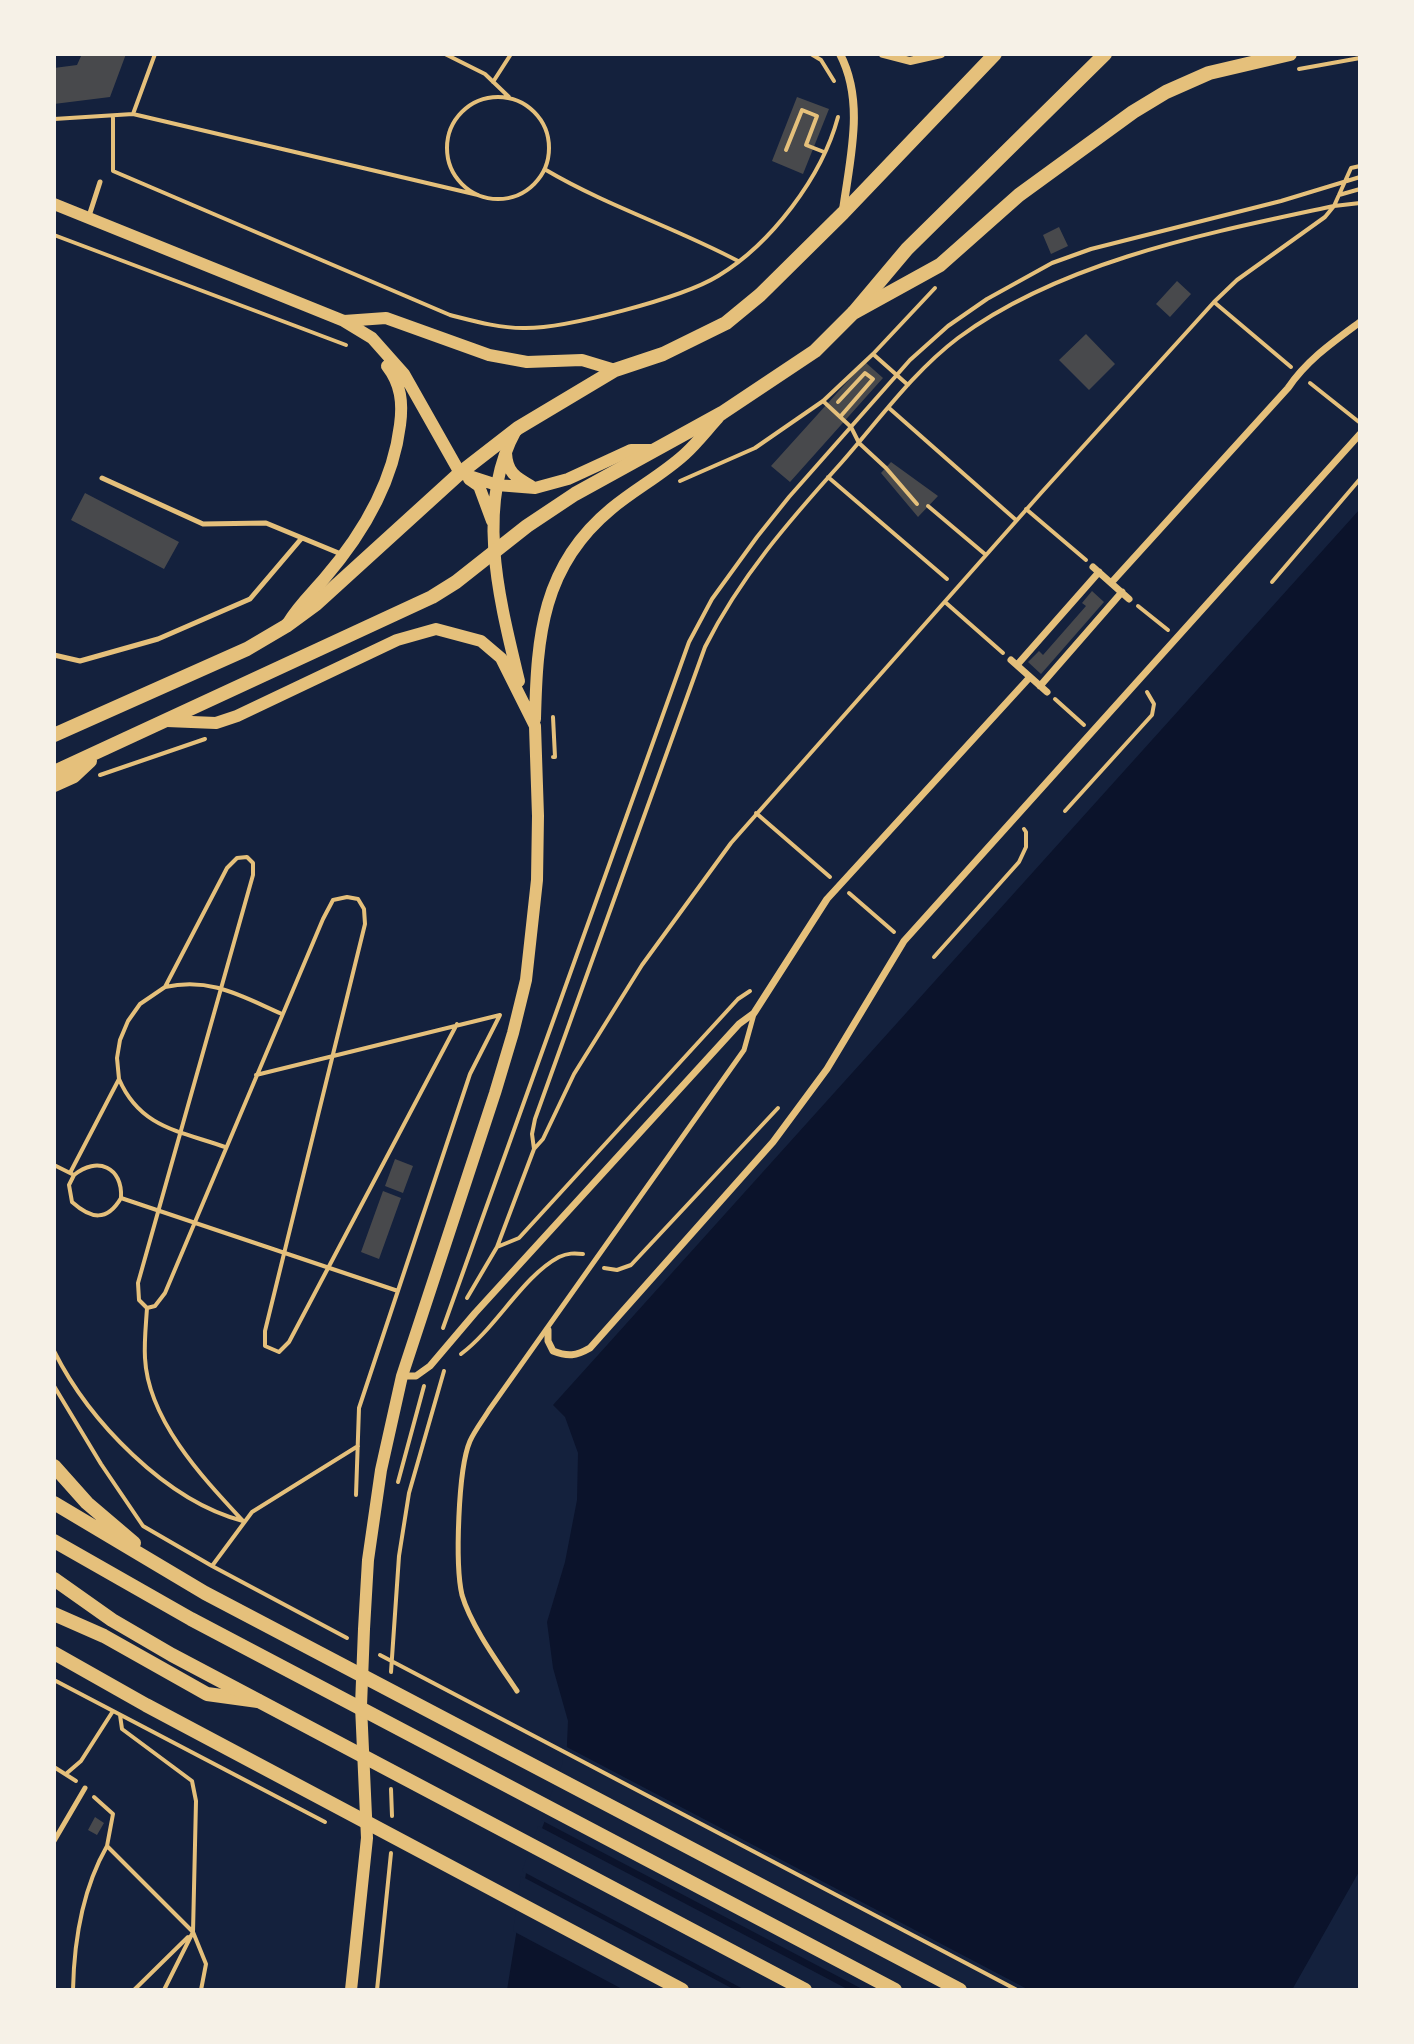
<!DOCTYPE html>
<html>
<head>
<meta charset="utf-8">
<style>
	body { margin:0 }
	#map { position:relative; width:1414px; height:2044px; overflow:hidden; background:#14213d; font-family:Commissioner,sans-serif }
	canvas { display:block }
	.frame { position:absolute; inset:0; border:56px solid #f6f1e7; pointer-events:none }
</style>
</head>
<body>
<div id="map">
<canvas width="1414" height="2044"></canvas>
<div class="frame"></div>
</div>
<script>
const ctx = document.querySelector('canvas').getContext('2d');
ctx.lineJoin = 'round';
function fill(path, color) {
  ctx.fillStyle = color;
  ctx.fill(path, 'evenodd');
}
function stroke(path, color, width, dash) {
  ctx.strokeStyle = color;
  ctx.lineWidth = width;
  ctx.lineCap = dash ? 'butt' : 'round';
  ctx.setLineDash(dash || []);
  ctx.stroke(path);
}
fill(new Path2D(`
	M1360 509V1870L1292 1990H507L527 1867 566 1766 568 1721 553 1668 547 1622 565 1562 577 1500 578 1453 565 1417 553 1405Z`), '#0b132b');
fill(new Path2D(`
	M563 1745 1029 1990H864L541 1820 562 1765Z
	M538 1826 849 1990H745L522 1871Z
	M521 1876 735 1990H624L513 1931Z`), '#14213d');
fill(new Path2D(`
	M82 54H126L110 97 54 104V68L77 65Z
	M797 97 829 109 803 174 772 161Z
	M1059 227 1068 246 1051 254 1043 235Z
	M1177 281 1191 294 1170 317 1156 304Z
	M1086 334 1115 364 1089 390 1059 360Z
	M865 362 883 378 790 482 771 466Z
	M891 462 938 496 918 517 881 473Z
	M85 493 179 542 164 569 71 520Z
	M1092 591 1104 602 1041 674 1028 662 1039 651 1043 655 1086 606 1082 603Z
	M395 1159 413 1166 403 1193 385 1186Z
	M383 1191 401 1198 379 1259 361 1252Z
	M95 1817 104 1823 97 1835 88 1830Z`), '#48494c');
stroke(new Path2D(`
	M445 54 485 74 509 97
	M811 54 821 60 834 81
	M1299 69 1360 58
	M493 82 511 54
	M447 148a51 51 0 1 1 102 0a51 51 0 1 1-102 0Z
	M133 114 155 54
	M113 116V171L450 315C474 321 498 328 523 328 565 329 682 298 718 276 771 244 822 177 838 117
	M54 119 133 114 478 195
	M786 150 802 110 817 116 806 145 824 152
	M546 170C607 206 676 228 738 261
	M1339 195 1360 189
	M54 235 346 345
	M873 354 908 385
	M1291 367 1214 302 1237 280 1325 217 1334 206 1360 203
	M1310 383 1359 422
	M823 401 851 427 859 443 886 468 917 504
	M838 402 865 373 873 379 840 417
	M889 408 1016 520
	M828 477 947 579
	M680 481 755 448 823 401 873 354 935 288
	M928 506 986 555
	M1026 509 1086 560
	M1272 582 1360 479
	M945 602 1003 653
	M1138 606 1168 630
	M1055 699 1084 725
	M553 757H555L553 717
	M100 775 205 739
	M1065 811 1152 715 1154 704 1147 692
	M756 813 830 877
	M849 893 894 932
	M934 957 1019 862 1026 847V832L1024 829
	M165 987C211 977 241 996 282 1014
	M256 1075 500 1015
	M119 1079C140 1128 180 1131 225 1147
	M534 1149 543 1139 574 1074 642 965 731 843 1041 493 1214 302
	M54 1165 74 1175 69 1185 72 1202C91 1219 107 1222 121 1198L398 1291
	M70 1173 119 1079 117 1058 120 1040 128 1021 140 1004 165 987 227 868 237 858 247 857 253 863V875L138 1283 139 1300 147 1308 155 1306 165 1293 323 919 333 900 347 897 358 899 364 909 365 924 265 1331V1346L279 1352 289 1342 457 1024
	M74 1175C97 1156 123 1167 121 1198
	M497 1247 519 1238 738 999 750 991
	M604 1268 617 1270 631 1265 778 1108
	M467 1298 497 1247 534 1149 532 1134 535 1119 705 647C740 577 789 521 842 462 879 420 913 372 958 338 1062 261 1208 233 1334 206L1351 168 1360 166
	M443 1328 689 642 712 599 757 537 789 497 910 360 948 326 987 299 1052 263 1091 249 1281 201 1360 177
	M54 1351C89 1421 166 1501 243 1521 203 1478 148 1420 145 1358 144 1342 146 1324 147 1308
	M461 1354C496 1328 523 1276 559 1257 568 1253 574 1253 583 1254
	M54 1386 101 1464 143 1526 212 1566
	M398 1482 424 1386
	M356 1495 359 1408 470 1074 500 1015
	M347 1638 212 1566 252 1512 358 1446
	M380 1655 1017 1990
	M391 1672 399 1556 409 1493 444 1371
	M54 1680 325 1822
	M120 1715 122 1729 192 1781 196 1801 193 1932 164 1990
	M54 1767 76 1781
	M67 1773 81 1761 113 1711
	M391 1789 392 1816
	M94 1797 113 1814 107 1846
	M73 1990C74 1940 82 1890 107 1846L193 1932 206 1964 201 1990
	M134 1990 188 1937
	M377 1990 391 1853`), '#e5c07b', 4);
stroke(new Path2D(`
	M89 216 100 182
	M102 478 203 524 266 523 341 554
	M54 655 80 661 158 639 250 599 301 539
	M517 1691C499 1664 471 1626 462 1595 455 1565 458 1469 470 1441 475 1430 483 1420 489 1410L744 1050 754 1014
	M54 1841 85 1788`), '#e5c07b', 5);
stroke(new Path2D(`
	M1093 567 1129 599
	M1111 583 1288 388C1307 360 1333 342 1360 322
	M1011 660 1047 692
	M1017 665 1099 572
	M1040 686 1122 592
	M548 1330V1341L553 1351C568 1357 576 1356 590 1348L773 1142 827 1069 904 941 1360 434
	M402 1376H416L430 1366 475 1313 739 1024 754 1013 827 899 1030 677`), '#e5c07b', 7);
stroke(new Path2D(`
	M840 54C865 102 850 158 843 210
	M883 54 910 61 941 54`), '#e5c07b', 8);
stroke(new Path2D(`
	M54 204 344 321 372 338 404 374 460 473 497 485 535 488 568 479 631 450H655
	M344 321 386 318 489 355 527 362 582 360 615 370
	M516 430C474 506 500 602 519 681
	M506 453C507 472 515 477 531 486
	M469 479 479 486 492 521
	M288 623C298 606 311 594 324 579 361 536 393 483 400 425 403 403 401 384 387 366
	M535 719C537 636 542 566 611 509 635 489 662 475 685 454 697 443 707 430 718 418
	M167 721 216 723 237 716 397 640 436 629 481 641 501 658 535 726 538 816 537 880 526 980 513 1033 495 1093 402 1376 381 1470 368 1560 364 1629 361 1706 367 1838 351 1990`), '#e5c07b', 12);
stroke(new Path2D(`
	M854 312 907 249 1105 54
	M54 1614 104 1636 207 1694 258 1701
	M54 1653 146 1705 682 1990`), '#e5c07b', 14);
stroke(new Path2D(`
	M54 735 247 649 286 626 316 604 460 473 518 428 615 370 663 354 726 323 760 295 843 213 995 54
	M54 772 432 597 456 582 527 526 575 494 722 413 815 351 853 313 940 265 1019 195 1133 112 1166 92 1209 73 1290 54
	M54 785 74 776 90 761
	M54 1466 87 1503 134 1543
	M54 1503 205 1593 960 1990
	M54 1541 191 1619 895 1990
	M54 1579 112 1620 172 1655 805 1990`), '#e5c07b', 14);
</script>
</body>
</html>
